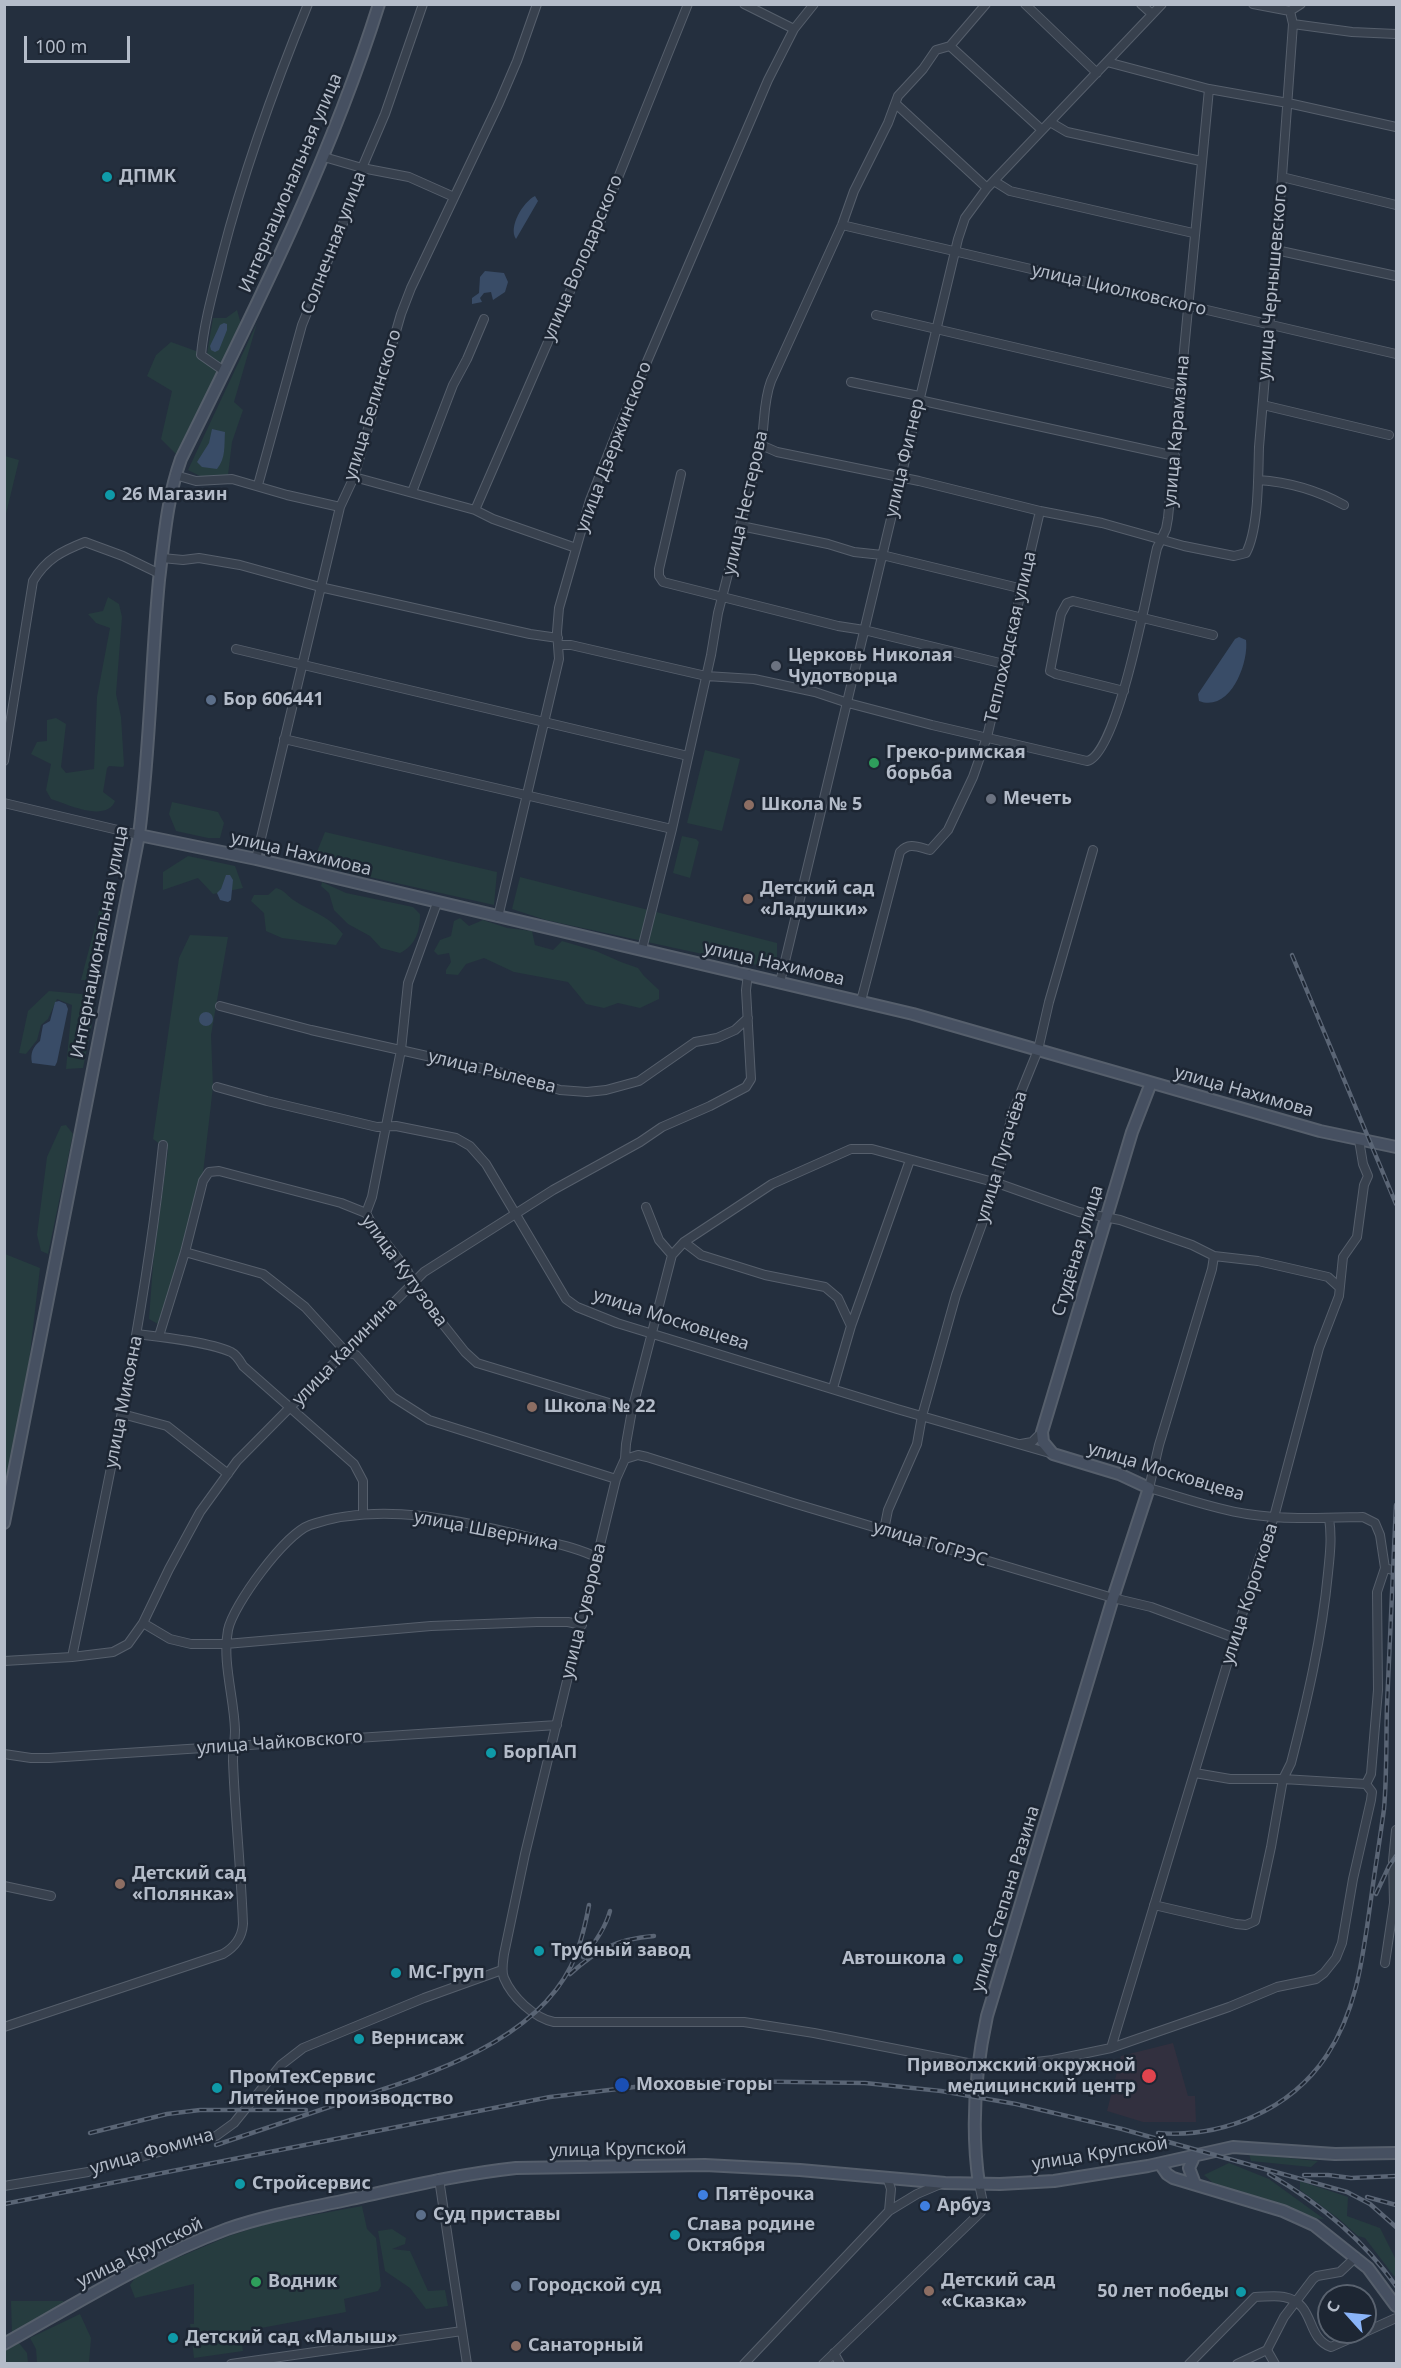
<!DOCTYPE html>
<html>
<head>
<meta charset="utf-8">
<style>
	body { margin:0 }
	#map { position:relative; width:1401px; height:2368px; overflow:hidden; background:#242f3e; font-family:"Noto Sans",sans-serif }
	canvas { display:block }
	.frame { position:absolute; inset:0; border:6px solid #b4bcc9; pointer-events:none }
	.north { position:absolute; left:1317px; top:2284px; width:60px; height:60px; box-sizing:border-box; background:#1d2633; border:2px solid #59626f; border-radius:50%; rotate:297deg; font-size:16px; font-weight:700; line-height:24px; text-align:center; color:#b4bcc9 }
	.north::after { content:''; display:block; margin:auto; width:21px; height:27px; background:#8ab4f8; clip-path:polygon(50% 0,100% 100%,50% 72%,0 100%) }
	.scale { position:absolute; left:24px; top:36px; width:106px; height:27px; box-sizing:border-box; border:3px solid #b4bcc9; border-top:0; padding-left:8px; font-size:18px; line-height:21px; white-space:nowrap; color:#b4bcc9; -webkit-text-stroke:4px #1d2633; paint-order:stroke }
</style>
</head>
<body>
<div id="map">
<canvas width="1401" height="2368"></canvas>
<div class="frame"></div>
<div class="north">С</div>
<div class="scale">100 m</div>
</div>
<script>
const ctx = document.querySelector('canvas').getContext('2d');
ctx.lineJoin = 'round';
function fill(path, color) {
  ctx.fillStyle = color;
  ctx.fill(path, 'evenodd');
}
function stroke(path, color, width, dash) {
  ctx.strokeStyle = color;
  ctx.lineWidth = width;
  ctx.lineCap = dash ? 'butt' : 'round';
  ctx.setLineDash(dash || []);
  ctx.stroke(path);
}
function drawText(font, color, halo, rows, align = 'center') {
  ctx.font = font + ' "Noto Sans",sans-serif';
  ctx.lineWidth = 5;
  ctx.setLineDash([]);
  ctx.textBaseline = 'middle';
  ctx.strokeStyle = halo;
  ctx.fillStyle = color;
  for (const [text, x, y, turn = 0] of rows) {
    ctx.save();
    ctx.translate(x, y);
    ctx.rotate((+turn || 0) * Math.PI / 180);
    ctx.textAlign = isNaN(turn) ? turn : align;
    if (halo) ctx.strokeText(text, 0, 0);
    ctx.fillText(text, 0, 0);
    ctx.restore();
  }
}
fill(new Path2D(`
	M1173 2043 1188 2096H1195L1196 2122H1143L1107 2111 1121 2056Z`), '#32303f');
fill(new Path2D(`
	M237 310 242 328 224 365 207 354 213 318H226Z
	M257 323 234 402 243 410 232 442 228 475 204 478 188 470Z
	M171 342 196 351 201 359 221 372 178 456 161 439 172 391 147 376 156 355Z
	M5 456 19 460 5 518 4 456Z
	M108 597 119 604 122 617 116 694 121 717 124 765 123 767 109 766 107 768 103 792 115 801C106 823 67 804 51 799L46 790 51 764 31 754 37 742 47 741V720L56 718 66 724 61 767 66 773 94 769 97 697 110 628 96 623 88 614 103 611Z
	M705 750 740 759 722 831 687 823Z
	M172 802 218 812 224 823 220 838H208L176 831 169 814Z
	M325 832 497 872 494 905 312 864Z
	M682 836 696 839 699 842 690 878 673 873Z
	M188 856 235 866 243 888 213 894 198 878 163 890V872Z
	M520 877 777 943V960L753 965 546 920 512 909Z
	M107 880 115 886 100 962 92 980H81Z
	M322 882 346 893 413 907 420 914C420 931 416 945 400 953L381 948 370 936 348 924 334 910 329 893 321 886Z
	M276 888C285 890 288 897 295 901 314 913 329 916 343 934L336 945 282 938 266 931 264 913 251 901 254 895H268Z
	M460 918 469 926 483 920 507 928 532 931 535 945 553 950 562 941 596 951 621 962 638 968 644 976 659 990V999L640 1008 618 1003 604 1008 586 1004 568 982 514 972 484 958 466 964 458 975 446 974V970L451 962 449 953 438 955 434 951 440 940 451 936 454 921Z
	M190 935 228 937 211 1035 213 1087 203 1173 182 1252 158 1324 149 1319 153 1264 168 1150 153 1139 179 958Z
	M49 991 92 995 95 1009 83 1068 66 1069 72 1005 57 999 48 1019 41 1025 37 1040 26 1054 19 1053 28 1011Z
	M66 1125 73 1134 48 1254 41 1251 37 1235 47 1157 61 1126Z
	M5 1254 40 1268 27 1379 5 1492Z
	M1249 2154 1318 2161 1311 2167 1251 2161Z
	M1229 2163 1269 2179 1324 2219 1307 2218 1213 2183 1204 2175Z
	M1300 2181 1348 2197 1347 2216 1380 2228 1396 2260V2276H1394L1365 2238 1358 2236 1339 2219 1300 2190Z
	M362 2206 367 2229 376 2238 381 2286 378 2291 344 2299 346 2312 240 2332 243 2351 194 2358 190 2324H194V2284L135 2298 130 2285 137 2275 229 2236 269 2223Z
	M392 2229 406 2238 405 2244 392 2249 410 2251 428 2291 445 2290 448 2306 426 2309 410 2288 385 2271 378 2231Z
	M11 2301H63L66 2304 12 2334Z
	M80 2314 91 2338 89 2363H37L36 2349 30 2338Z
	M19 2343 27 2353 28 2363H5V2351Z`), '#263c3f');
fill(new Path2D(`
	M535 196 538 201 516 239C508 227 523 202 535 196Z
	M485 271 504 273 508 282 505 292 493 300 491 292 484 293 480 298 482 302 472 304V298L479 293 480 277Z
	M224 323 227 324V330L219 350 215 352 211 350 210 346 220 325Z
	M212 429 225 432C224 446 226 458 217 469L202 467 197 462 209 443Z
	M1239 637 1246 640C1249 663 1230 713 1199 701L1198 694 1235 639Z
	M226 875H230L233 880 231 900 228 902 220 900 217 893 221 889Z
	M59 1001 66 1004 68 1009 57 1062 55 1066 32 1063C30 1053 33 1047 40 1041L43 1025 50 1021 55 1002Z
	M199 1019a7 7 0 1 1 14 0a7 7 0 1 1-14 0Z`), '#394c67');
const street = new Path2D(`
	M744 4 794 29
	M1025 4 1097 73
	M1141 4 1152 14
	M1253 4 1290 11
	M1290 11 1301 4
	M1293 24 1352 32 1396 34
	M950 46 1042 130
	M1107 62 1209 89 1288 103 1396 127
	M896 104 987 188
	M1050 122 1067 132 1201 161
	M324 157 362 168 409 177 454 197
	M1282 177 1396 205
	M994 181 1010 191 1193 233
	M842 225 1396 354
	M1276 250 1396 276
	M876 315 1181 386
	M224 371 201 355C204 322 214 288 222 256 244 170 274 87 308 4
	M851 382 919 396
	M919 400 1175 456
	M1263 405 1389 435
	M761 445 777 452 919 481 1040 511 1102 523 1184 546 1234 556 1246 553C1259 528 1258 476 1259 447L1282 177 1293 24 1290 11
	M681 474 659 569V576L663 582 838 626 864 630 1004 664
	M175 475 196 481 232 479 287 495 340 507
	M354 477 475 510 493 519 576 548
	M1258 480C1289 482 1317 490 1344 505
	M258 485 302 325 350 206 362 168 385 114 423 4
	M412 492 453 385 467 359 484 319
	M475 510 601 220 688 4
	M741 526 828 544 854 552 882 555 1023 589
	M162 558 183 560 199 558 240 565 320 587 530 634 558 638
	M559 645H571L706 676 754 679 815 692 848 703 932 725 1087 761C1118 755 1149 582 1157 548L1166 529 1168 518 1209 89
	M236 649 688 756
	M1124 691 1056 674 1050 671 1061 614 1067 603 1073 601 1213 635
	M284 739 672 829
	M4 761 33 581C46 559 62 551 85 542L123 556 160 574
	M4 803 139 835
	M256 859 340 507 354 477 401 314 411 288 499 103 517 61 537 4
	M498 917 559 659 557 632 559 608 590 500 618 429 768 80 794 29 814 4
	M642 949 672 829 711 655 718 613 761 445C765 423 763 402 771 381L842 225 854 191 888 123 898 96 923 69 936 50 950 46 986 4
	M780 982 958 239 965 218 987 188 1162 4
	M861 1001 900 852C909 842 918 847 930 850L948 830 973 777 987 737 1040 511
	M220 1006 311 1030 516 1076 560 1090 587 1092 606 1090 639 1081 695 1042 717 1038 735 1030 748 1018
	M217 1087 267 1101 377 1127 396 1126 456 1138 470 1146 486 1164 566 1299 577 1307 617 1323 897 1409 1053 1454
	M646 1207 659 1240 672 1255
	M366 1213 372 1197 401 1050 408 983 437 903
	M684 1242 701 1255 765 1275 825 1287 838 1298 851 1326
	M185 1252 263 1274 305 1307 346 1352 356 1355 393 1397 429 1420 616 1479
	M1214 1256 1212 1269 1159 1445 1149 1488C1181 1497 1214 1509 1247 1514 1285 1520 1324 1518 1363 1517L1375 1523 1380 1535 1385 1568 1377 1592 1378 1690 1371 1774 1366 1784
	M1339 1287 1328 1277 1258 1261 1214 1256 1192 1245 1120 1220 1079 1212 997 1183 872 1149H851L772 1184 684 1242 672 1255 632 1410 626 1444 625 1459 616 1479 525 1854 504 1954C503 1962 501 1971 504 1978 512 1997 534 2018 554 2022H744L814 2033 978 2065 1002 2066 1053 2060 1111 2048 1229 2007 1277 1987 1316 1979 1324 1973 1336 1958 1342 1943 1353 1879 1371 1800 1372 1792 1366 1784
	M137 1334C162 1337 209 1342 231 1352 237 1355 240 1361 243 1366L354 1464 363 1481V1514
	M159 1336 185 1252 203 1181 209 1172 219 1171 341 1203 366 1213 373 1226 407 1270 419 1294 465 1352 477 1363 632 1410
	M833 1388 851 1326 910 1160
	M122 1414 167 1426 228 1474
	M1021 1444 1032 1442 1042 1432
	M625 1459 638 1455 647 1457 793 1503 1113 1598 1151 1607 1235 1638
	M884 1530 888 1510 917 1444 922 1416 956 1295 997 1183 1012 1114 1038 1050 1049 1002 1093 850
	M1385 1568 1396 1571
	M143 1623 170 1639 191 1644H226L431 1626 537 1622H568L582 1625
	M72 1657C107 1487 145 1318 163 1145
	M4 1661 72 1657 113 1652 128 1644 143 1623 169 1569 200 1512 237 1461 424 1272 553 1190 640 1142 662 1127 710 1106 746 1087 751 1079 746 990 748 974
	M4 1754 31 1758H49L557 1725
	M1195 1773 1230 1779H1283L1366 1784
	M4 1886 51 1896
	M1154 1905 1236 1924 1246 1925 1255 1921 1271 1847 1283 1779 1291 1763C1307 1701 1322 1637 1328 1573 1330 1554 1332 1537 1329 1518
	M1385 1963 1394 1903 1393 1861 1396 1830
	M4 2027 223 1954C235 1947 242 1938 243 1924 241 1870 235 1815 233 1761 233 1751 235 1740 235 1730 234 1697 222 1662 228 1630 233 1605 285 1534 310 1525 379 1501 460 1520 529 1537 552 1543 576 1547 598 1558
	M1111 2048 1258 1562 1274 1517 1319 1348 1339 1296 1343 1257 1357 1237 1364 1185 1368 1176 1363 1164 1359 1140
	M887 2177 891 2189 889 2211
	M439 2179 467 2364
	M4 2186 88 2172 216 2136 234 2123 281 2065 303 2048 424 1998 502 1970
	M1365 2332 1396 2318
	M1267 2350 1284 2317 1313 2279 1317 2276 1340 2272 1356 2257
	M1267 2350 1275 2364
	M834 2353 840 2364
	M231 2364 462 2331
	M744 2364 889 2211 917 2194 943 2183
	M823 2364 981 2212 984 2207 979 2184
	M1189 2364 1255 2297C1264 2297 1275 2295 1284 2297 1316 2303 1305 2338 1331 2347L1365 2332
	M1237 2364 1267 2350`);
const secondary = new Path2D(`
	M139 835 256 859 913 1014 1320 1131 1396 1147
	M4 1523 139 835C150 750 151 665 159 580 164 540 167 498 181 459 254 311 329 163 379 4
	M1195 2155 1189 2168 1195 2184
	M1160 2164 1167 2174 1173 2178 1283 2211 1314 2225 1368 2268 1396 2306
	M979 2184C971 2129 975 2071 987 2016L1113 1598 1149 1488 1119 1474 1053 1454 1043 1442 1042 1432 1132 1132 1151 1083
	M4 2344C77 2303 149 2258 227 2229 267 2215 310 2208 351 2199 406 2187 460 2174 516 2168L705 2165 800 2170 945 2183 1000 2184 1054 2181 1148 2166 1233 2147 1335 2154 1396 2153`);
stroke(street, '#565f6c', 10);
stroke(secondary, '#565f6c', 14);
stroke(street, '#38414e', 8);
stroke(secondary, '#465061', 10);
const rail = new Path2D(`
	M1292 955 1396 1204
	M1376 1894 1389 1866 1396 1856
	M583 1957C595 1943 605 1929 610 1911
	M570 1974C598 1949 617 1939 654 1936
	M90 2133 167 2114 200 2110H306
	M1158 2133C1222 2138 1290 2111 1327 2055 1358 2008 1363 1954 1371 1899 1375 1869 1380 1839 1384 1809 1387 1775 1386 1740 1387 1705 1390 1638 1393 1572 1396 1505
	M216 2145C263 2129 311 2113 359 2097 431 2074 534 2041 571 1966 580 1947 585 1927 589 1905
	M1269 2174C1319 2203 1363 2239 1396 2286
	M1304 2175H1328L1351 2178 1396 2176
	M1367 2197 1396 2205
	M4 2204 550 2097 660 2084 724 2081 865 2083 941 2091 1016 2104 1122 2129 1347 2192 1370 2204 1396 2227`);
stroke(rail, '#5a6575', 4.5);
stroke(rail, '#1d2633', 2, [7]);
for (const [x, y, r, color] of [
	[107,177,6,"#0f9aa8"],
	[110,495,6,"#0f9aa8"],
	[776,666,6,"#6b7280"],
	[211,700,6,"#5c6f8a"],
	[874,763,6,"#2e9e5b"],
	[991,799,6,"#6b7280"],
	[749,805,6,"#8d6e63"],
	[748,899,6,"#8d6e63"],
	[532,1407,6,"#8d6e63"],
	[491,1753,6,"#0f9aa8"],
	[120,1884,6,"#8d6e63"],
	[539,1951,6,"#0f9aa8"],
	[958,1959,6,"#0f9aa8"],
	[396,1973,6,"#0f9aa8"],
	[359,2039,6,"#0f9aa8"],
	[1149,2076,8,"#e0444e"],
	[622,2085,8,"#1a4fb4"],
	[217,2088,6,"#0f9aa8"],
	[240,2184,6,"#0f9aa8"],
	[703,2195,6,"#3f7fe0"],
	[925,2206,6,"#3f7fe0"],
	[421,2215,6,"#5c6f8a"],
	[675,2235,6,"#0f9aa8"],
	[256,2282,6,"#2e9e5b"],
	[516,2286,6,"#5c6f8a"],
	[929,2291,6,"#8d6e63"],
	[1241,2292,6,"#0f9aa8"],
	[173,2338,6,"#0f9aa8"],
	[516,2346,6,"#8d6e63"]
]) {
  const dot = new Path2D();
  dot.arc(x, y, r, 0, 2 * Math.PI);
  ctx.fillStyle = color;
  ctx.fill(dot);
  stroke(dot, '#1d2633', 2);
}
drawText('bold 18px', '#b4bcc9', '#1d2633', [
	["ДПМК",119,177],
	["26 Магазин",122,495],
	["Церковь Николая",788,656],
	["Чудотворца",788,677],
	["Бор 606441",223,700],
	["Греко-римская",886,753],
	["борьба",886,774],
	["Мечеть",1003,799],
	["Школа № 5",761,805],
	["Детский сад",760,889],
	["«Ладушки»",760,910],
	["Школа № 22",544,1407],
	["БорПАП",503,1753],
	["Детский сад",132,1874],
	["«Полянка»",132,1895],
	["Трубный завод",551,1951],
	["Автошкола",946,1959,"right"],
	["МС-Груп",408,1973],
	["Вернисаж",371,2039],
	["Приволжский окружной",1136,2066,"right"],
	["медицинский центр",1136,2087,"right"],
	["ПромТехСервис",229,2078],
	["Литейное производство",229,2099],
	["Моховые горы",636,2085],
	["Стройсервис",252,2184],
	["Пятёрочка",715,2195],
	["Арбуз",937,2206],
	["Суд приставы",433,2215],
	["Слава родине",687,2225],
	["Октября",687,2246],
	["Детский сад",941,2281],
	["«Сказка»",941,2302],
	["Водник",268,2282],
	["Городской суд",528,2286],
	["50 лет победы",1229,2292,"right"],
	["Детский сад «Малыш»",185,2338],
	["Санаторный",528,2346]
], 'left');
drawText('18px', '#b4bcc9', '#1d2633', [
	["Интернациональная улица",291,183,-67],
	["Солнечная улица",334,243,-69],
	["улица Володарского",583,258,-67],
	["улица Чернышевского",1273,282,-85],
	["улица Циолковского",1119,290,13],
	["улица Белинского",373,405,-73],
	["улица Карамзина",1177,431,-85],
	["улица Дзержинского",614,447,-69],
	["улица Фигнер",905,458,-77],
	["улица Нестерова",746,503,-77],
	["Теплоходская улица",1011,637,-77],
	["улица Нахимова",301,854,13],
	["Интернациональная улица",100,942,-79],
	["улица Нахимова",774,964,13],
	["улица Рылеева",492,1072,14],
	["улица Нахимова",1244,1092,16],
	["улица Пугачёва",1002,1157,-73],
	["Студёная улица",1078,1251,-73],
	["улица Кутузова",404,1271,54],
	["улица Московцева",671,1320,18],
	["улица Калинина",345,1352,-46],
	["улица Микояна",124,1402,-79],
	["улица Московцева",1166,1472,17],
	["улица Шверника",486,1531,11],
	["улица ГоГРЭС",930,1544,17],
	["улица Короткова",1250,1594,-72],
	["улица Суворова",584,1611,-76],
	["улица Чайковского",280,1743,-4],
	["улица Степана Разина",1006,1899,-73],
	["улица Крупской",618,2150,-1],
	["улица Фомина",152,2152,-16],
	["улица Крупской",1100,2154,-9],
	["улица Крупской",140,2253,-26]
]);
</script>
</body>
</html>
